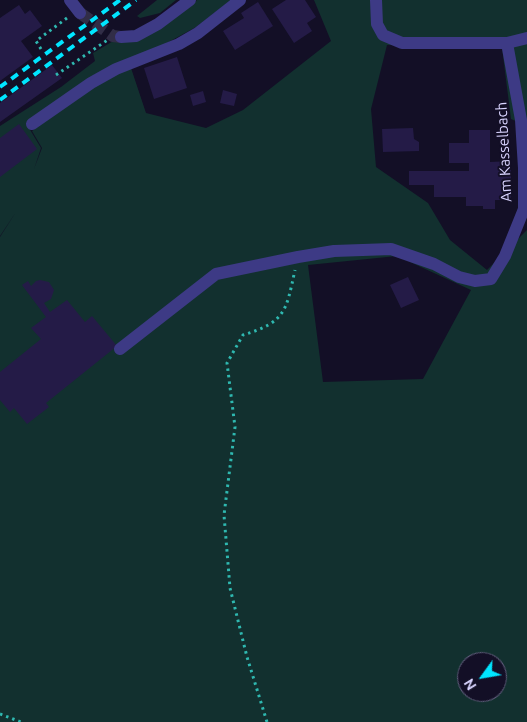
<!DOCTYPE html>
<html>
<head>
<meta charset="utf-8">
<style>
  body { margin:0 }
  #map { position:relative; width:527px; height:722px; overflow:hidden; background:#130f26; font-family:Ubuntu,sans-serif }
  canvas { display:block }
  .north { position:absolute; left:457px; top:652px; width:50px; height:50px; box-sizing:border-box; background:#130f26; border:1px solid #625e7d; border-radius:50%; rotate:238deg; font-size:14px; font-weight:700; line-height:20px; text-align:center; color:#d9d4ff }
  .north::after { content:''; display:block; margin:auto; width:18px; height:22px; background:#00e5ff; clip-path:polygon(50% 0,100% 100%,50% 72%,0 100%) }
</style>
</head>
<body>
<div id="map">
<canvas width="527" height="722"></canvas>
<div class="north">N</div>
</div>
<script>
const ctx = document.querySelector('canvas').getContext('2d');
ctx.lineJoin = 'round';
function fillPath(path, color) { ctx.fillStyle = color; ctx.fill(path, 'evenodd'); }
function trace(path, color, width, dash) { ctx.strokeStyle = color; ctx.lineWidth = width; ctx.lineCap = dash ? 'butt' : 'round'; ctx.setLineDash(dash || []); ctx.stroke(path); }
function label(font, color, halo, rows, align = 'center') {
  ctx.font = font + ' Ubuntu,sans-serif'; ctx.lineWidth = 4; ctx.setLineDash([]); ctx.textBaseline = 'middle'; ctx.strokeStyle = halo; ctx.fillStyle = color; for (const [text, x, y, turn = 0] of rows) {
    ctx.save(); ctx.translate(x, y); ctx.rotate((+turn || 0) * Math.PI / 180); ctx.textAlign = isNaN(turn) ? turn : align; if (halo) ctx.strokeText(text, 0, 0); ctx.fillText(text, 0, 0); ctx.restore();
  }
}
fillPath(new Path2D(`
  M 157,0 L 176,0 L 160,13 L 140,18 L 137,16 Z
  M 197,0 L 231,0 L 196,27 L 43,111 L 26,123 L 41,148 L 34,169 L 42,148 L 32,131 L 84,92 L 130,65 L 146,113 L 206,128 L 243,110 L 331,41 L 314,0 L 527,0 L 527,126 L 511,119 L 502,48 L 387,45 L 371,109 L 376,167 L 428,203 L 450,240 L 487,270 L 527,230 L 527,722 L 0,722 L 0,237 L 16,212 L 0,236 L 0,126 L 61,87 L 95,61 L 93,53 L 115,40 L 135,41 L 190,7 ZM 397,256 L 471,290 L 423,379 L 323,382 L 308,265 ZM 467,662 L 497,662 L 497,692 L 467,692 Z`), '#12302f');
fillPath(new Path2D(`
  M 286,0 L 305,0 L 316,17 L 307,23 L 312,31 L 294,43 L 272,9 Z
  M 258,2 L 273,26 L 235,50 L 223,31 L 244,18 L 241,13 Z
  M 19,5 L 25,14 L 30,10 L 42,26 L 21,41 L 33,57 L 0,81 L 0,18 Z
  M 177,57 L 187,88 L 154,99 L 144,68 Z
  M 52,65 L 62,78 L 0,122 L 0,103 Z
  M 223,90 L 237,94 L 234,106 L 220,103 Z
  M 203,91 L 206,102 L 193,106 L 190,95 Z
  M 19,124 L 37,149 L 0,177 L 0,138 Z
  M 413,128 L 414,139 L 419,142 L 419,151 L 383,152 L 382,129 Z
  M 469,130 L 490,130 L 490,162 L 511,161 L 511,200 L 495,200 L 495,209 L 483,209 L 483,206 L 466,206 L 466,197 L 434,197 L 434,185 L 409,185 L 409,171 L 469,171 L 469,163 L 449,163 L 449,143 L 469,143 Z
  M 408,277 L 419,300 L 401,308 L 390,285 Z
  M 40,280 L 49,282 L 54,290 L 51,299 L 44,303 L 50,312 L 67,300 L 85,322 L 92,316 L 117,346 L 46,403 L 49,407 L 27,424 L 14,408 L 10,412 L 0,400 L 0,372 L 41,339 L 31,328 L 46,317 L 22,285 L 28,281 L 31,286 L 36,281 Z`), '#241b47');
trace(new Path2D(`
  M 80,13 L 113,36 L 121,37`), '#312d47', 12, [12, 6]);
trace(new Path2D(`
  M 41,49 L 36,41 L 67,18
  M 56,75 L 109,39
  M 0,714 L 21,722
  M 267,722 L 247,657 L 230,588 L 224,515 L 235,427 L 227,363 L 243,335 C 286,322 286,311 295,270`), '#2fb8b0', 3, [2.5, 4]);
trace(new Path2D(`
  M 70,0 L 80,13
  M 376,0 L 377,24 L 383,35 L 402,43 L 507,43 L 527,38
  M 121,37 L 136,36 L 158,24 L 190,0
  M 32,124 L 91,83 L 116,69 L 179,44 L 198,33 L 240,0
  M 120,349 L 216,274 L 298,257 L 334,251 L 391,249 L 434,264 L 459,277 L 475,281 L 491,279 L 505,256 L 524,209 L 524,168 L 521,120 L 507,43`), '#3d3a85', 12);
trace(new Path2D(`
  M 0,87 L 120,0
  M 0,100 L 136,0`), '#00e5ff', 4, [8, 6]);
label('15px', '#d9d4ff', '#130f26', [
  ["Am Kasselbach",504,152,-93]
]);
</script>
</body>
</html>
